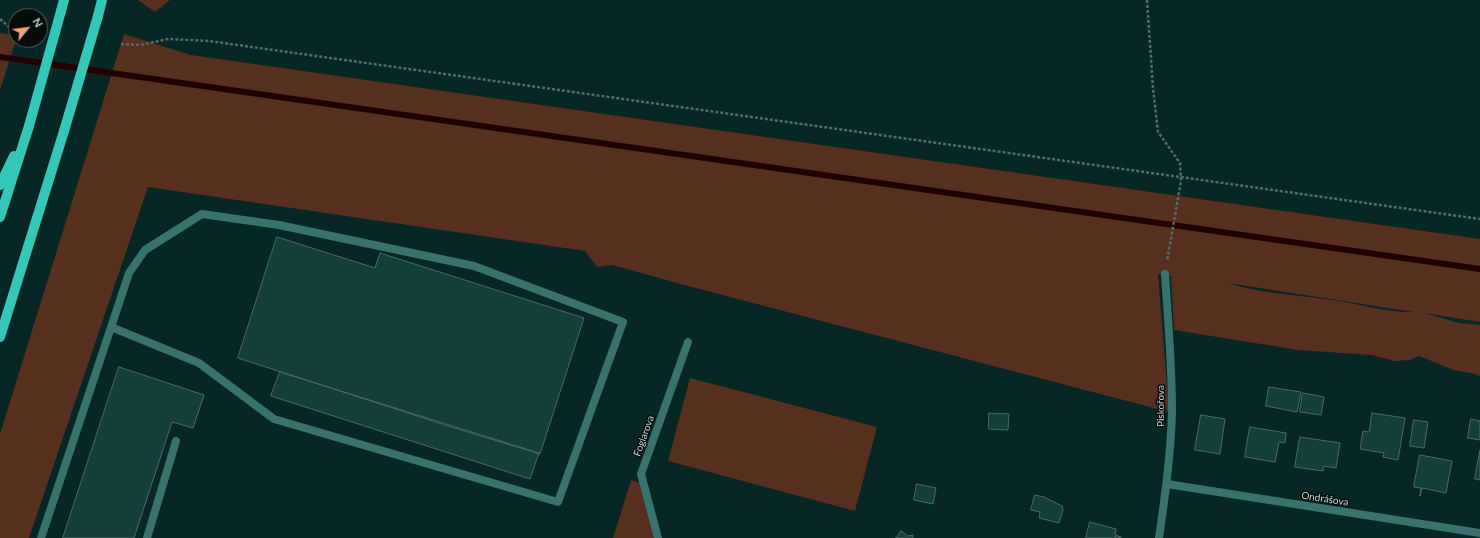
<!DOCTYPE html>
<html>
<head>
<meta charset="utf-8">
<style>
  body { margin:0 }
  #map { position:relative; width:1480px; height:538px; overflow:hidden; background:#062724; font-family:Lato,sans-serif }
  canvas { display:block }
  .north { position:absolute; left:8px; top:8px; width:40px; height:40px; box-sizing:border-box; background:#030d0c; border:1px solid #505d5c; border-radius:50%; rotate:61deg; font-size:11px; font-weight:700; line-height:16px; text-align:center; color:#c4d6d3 }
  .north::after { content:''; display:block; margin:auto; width:14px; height:18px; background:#f1a17d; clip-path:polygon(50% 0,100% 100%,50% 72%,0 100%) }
</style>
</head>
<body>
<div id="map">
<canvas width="1480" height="538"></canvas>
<div class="north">N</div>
</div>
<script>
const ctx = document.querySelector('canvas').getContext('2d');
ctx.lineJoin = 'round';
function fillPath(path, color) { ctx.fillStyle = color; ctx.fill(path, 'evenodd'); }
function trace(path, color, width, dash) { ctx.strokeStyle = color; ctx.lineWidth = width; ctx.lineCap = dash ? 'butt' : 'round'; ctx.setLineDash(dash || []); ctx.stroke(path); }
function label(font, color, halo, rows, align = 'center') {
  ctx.font = font + ' Lato,sans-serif'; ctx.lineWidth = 3; ctx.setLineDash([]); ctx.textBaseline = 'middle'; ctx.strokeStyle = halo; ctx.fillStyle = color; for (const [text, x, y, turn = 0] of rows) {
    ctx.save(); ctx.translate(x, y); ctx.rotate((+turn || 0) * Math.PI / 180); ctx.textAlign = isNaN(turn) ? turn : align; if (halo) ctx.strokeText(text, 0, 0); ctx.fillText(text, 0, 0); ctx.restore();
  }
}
fillPath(new Path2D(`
  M 138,0 L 170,0 L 155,12 Z
  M 0,33 L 16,36 L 16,40 L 0,90 Z
  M 124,34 L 191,55 L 1480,239 L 1480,322 L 1424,313 L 1459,323 L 1480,325 L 1480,376 L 1476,374 L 1453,370 L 1419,356 L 1410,360 L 1395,361 L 1372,355 L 1298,350 L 1174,330 L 1171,276 L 1158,274 L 1169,412 L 692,287 L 612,265 L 597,267 L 585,251 L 148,187 L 29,538 L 0,538 L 0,434 ZM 1228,283 L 1414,312 C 1386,313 1361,304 1333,300 C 1298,295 1262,294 1228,283 Z
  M 690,378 L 877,427 L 855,511 L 668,461 Z
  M 631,480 L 640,483 L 654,538 L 613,538 Z`), '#562f1e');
trace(new Path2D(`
  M 0,57 L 1480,269`), '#200100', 6);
const building = new Path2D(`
  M 277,237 L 375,268 L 380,253 L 584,318 L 540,454 L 448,426 L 238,358 Z
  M 119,367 L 204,395 L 193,428 L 172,422 L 134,538 L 63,538 Z
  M 280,372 L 539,453 L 530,479 L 271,396 Z
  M 1269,387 L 1301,392 L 1297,412 L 1266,406 Z
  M 1303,393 L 1324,397 L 1321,415 L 1300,412 Z
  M 989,413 L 1009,414 L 1008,430 L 989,429 Z
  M 1372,413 L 1405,418 L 1398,460 L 1383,457 L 1384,453 L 1360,449 L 1363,431 L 1369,432 Z
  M 1201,415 L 1225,419 L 1220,454 L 1195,450 Z
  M 1471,419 L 1480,421 L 1480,440 L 1468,438 Z
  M 1414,420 L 1428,422 L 1424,448 L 1410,446 Z
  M 1250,427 L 1286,433 L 1285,443 L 1279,442 L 1275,462 L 1245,457 Z
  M 1300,437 L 1340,443 L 1336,468 L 1324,466 L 1323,471 L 1295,467 Z
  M 1480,450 L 1480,480 L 1475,479 Z
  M 1420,455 L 1452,461 L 1446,493 L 1422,488 L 1420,496 L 1421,488 L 1414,487 Z
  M 917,484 L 936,488 L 933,504 L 914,500 Z
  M 1035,495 L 1044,497 L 1062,506 L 1063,510 L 1059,523 L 1039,518 L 1040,512 L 1031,510 Z
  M 1090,522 L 1116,529 L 1115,535 L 1121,537 L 1121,538 L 1115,536 L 1115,538 L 1086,538 Z
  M 901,531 L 908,536 L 913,535 L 913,538 L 895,538 L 897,537 Z`);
fillPath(building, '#123f3a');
trace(building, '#496965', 1);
trace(new Path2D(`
  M 1147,0 L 1153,88 L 1158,132 L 1180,163 L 1181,181 L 1167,261
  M 0,19 L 16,33
  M 121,44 L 140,45 L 168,39 L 209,41 L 1480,219`), '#516c69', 2.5, [3, 2]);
trace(new Path2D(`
  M 41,538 L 129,273 L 145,250 L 202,214 L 279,225 L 474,266 L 623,322 L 558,502 L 274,419 L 199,363 L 111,327
  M 147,538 L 176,441`), '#37736c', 8);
trace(new Path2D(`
  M 1167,484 L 1480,533
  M 658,538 L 641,474 L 688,342
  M 1159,538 C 1165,496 1171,453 1172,411 C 1172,365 1168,319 1165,274`), '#37736c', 8);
trace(new Path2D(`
  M 61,11 L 64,0
  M 98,16 L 102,0
  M 0,185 L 14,156
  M 0,217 L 29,126
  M 0,337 L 64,131`), '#33c6b9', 10);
trace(new Path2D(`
  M 29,126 L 61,11
  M 64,131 L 98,16`), '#33c6b9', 10);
label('10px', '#c4d6d3', '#030d0c', [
  ["Piskořova",1161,406,-90],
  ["Foglarova",644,436,-70],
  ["Ondrášova",1325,499,9]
]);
</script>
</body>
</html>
